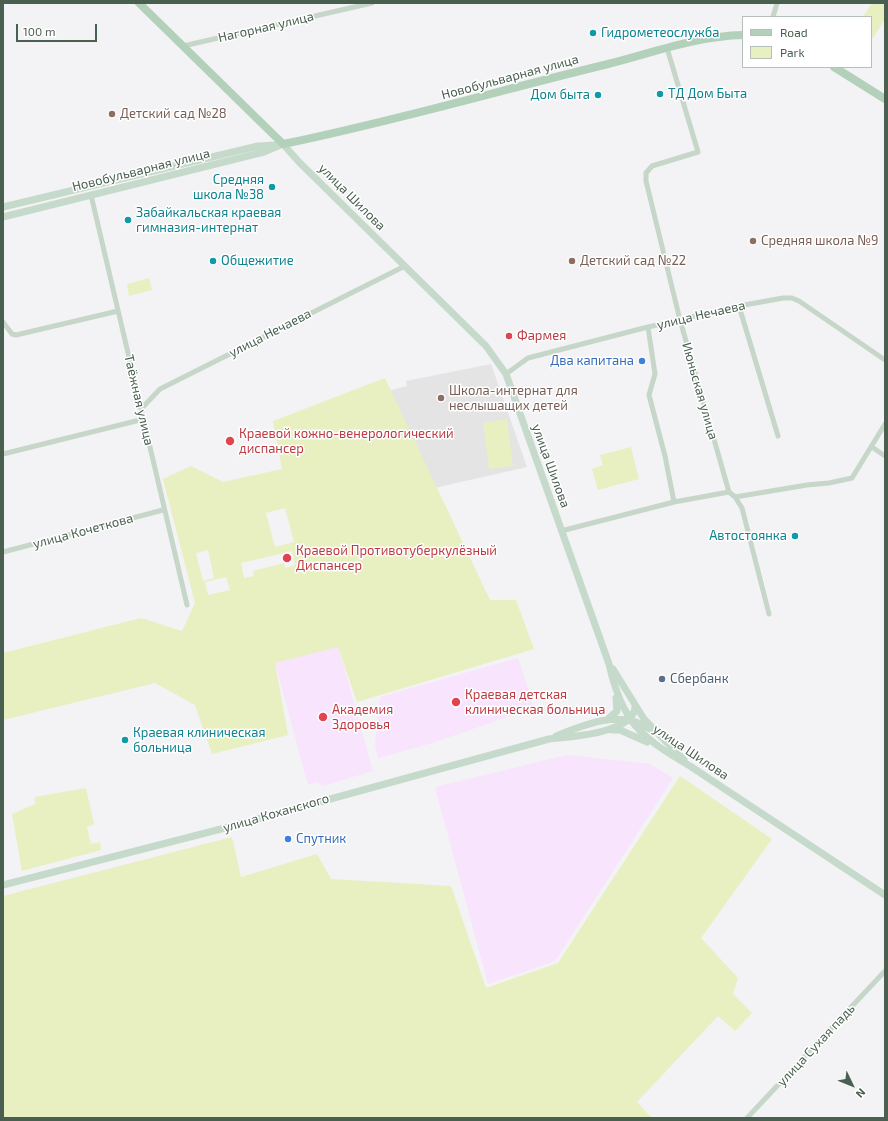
<!DOCTYPE html>
<html>
<head>
<meta charset="utf-8">
<style>
  body { margin:0 }
  #map { position:relative; width:888px; height:1121px; overflow:hidden; background:#f3f2f4; font-family:"Exo 2",sans-serif }
  canvas { display:block }
  .frame { position:absolute; inset:0; border:4px solid #495f4f; pointer-events:none }
  .legend { position:absolute; left:742px; top:16px; width:130px; height:52px; box-sizing:border-box; background:#fff; border:1px solid #b6bfb9; margin:0; padding:5px 7px; list-style:none; font-size:12px; color:#495f4f }
  .legend li { display:flex; align-items:center; gap:8px; height:20px }
  .legend b { width:20px; border:1px solid #b6bfb9 }
  .north { position:absolute; left:832px; top:1065px; width:40px; height:40px; -webkit-text-stroke:3px #fff; paint-order:stroke; rotate:133deg; font-size:11px; font-weight:700; line-height:16px; text-align:center; color:#495f4f }
  .north::after { content:''; display:block; margin:auto; width:14px; height:18px; background:#495f4f; clip-path:polygon(50% 0,100% 100%,50% 72%,0 100%) }
  .scale { position:absolute; left:16px; top:24px; width:81px; height:18px; box-sizing:border-box; border:2px solid #495f4f; border-top:0; padding-left:5px; font-size:12px; line-height:14px; white-space:nowrap; color:#495f4f; -webkit-text-stroke:3px #fff; paint-order:stroke }
</style>
</head>
<body>
<div id="map">
<canvas width="888" height="1121"></canvas>
<div class="frame"></div>
<ul class="legend">
<li><b style="height:5px;background:#b2d0ba"></b>Road</li>
<li><b style="height:11px;background:#e8f0c1"></b>Park</li>
</ul>
<div class="north">N</div>
<div class="scale">100 m</div>
</div>
<script>
const ctx = document.querySelector('canvas').getContext('2d');
ctx.lineJoin = 'round';
function fillPath(path, color) { ctx.fillStyle = color; ctx.fill(path, 'evenodd'); }
function trace(path, color, width, dash) { ctx.strokeStyle = color; ctx.lineWidth = width; ctx.lineCap = dash ? 'butt' : 'round'; ctx.setLineDash(dash || []); ctx.stroke(path); }
function label(font, color, halo, rows, align = 'center') {
  ctx.font = font + ' "Exo 2",sans-serif'; ctx.lineWidth = 3; ctx.setLineDash([]); ctx.textBaseline = 'middle'; ctx.strokeStyle = halo; ctx.fillStyle = color; for (const [text, x, y, turn = 0] of rows) {
    ctx.save(); ctx.translate(x, y); ctx.rotate((+turn || 0) * Math.PI / 180); ctx.textAlign = isNaN(turn) ? turn : align; if (halo) ctx.strokeText(text, 0, 0); ctx.fillText(text, 0, 0); ctx.restore();
  }
}
fillPath(new Path2D(`
  M 491,364 L 527,467 L 430,489 L 384,392 L 407,386 L 406,381 Z`), '#e4e4e5');
fillPath(new Path2D(`
  M 338,646 L 373,771 L 322,786 L 318,782 L 308,785 L 275,663 Z
  M 518,658 L 534,708 L 432,743 L 378,758 L 375,744 L 380,697 Z
  M 567,755 L 650,764 L 673,778 L 555,961 L 488,984 L 435,787 Z`), '#f8e4fc');
fillPath(new Path2D(`
  M 872,3 L 885,3 L 885,19 L 871,41 L 871,17 L 863,17 Z
  M 149,278 L 152,290 L 129,296 L 127,284 Z
  M 385,378 L 490,600 L 516,600 L 534,649 L 357,702 L 338,647 L 275,663 L 288,735 L 212,754 L 195,705 L 155,683 L 3,720 L 3,653 L 141,618 L 182,631 L 195,603 L 163,479 L 191,466 L 223,482 L 282,469 L 273,421 ZM 285,508 L 294,542 L 275,547 L 266,513 ZM 208,550 L 214,578 L 203,581 L 196,553 ZM 292,551 L 295,565 L 285,568 L 284,563 L 253,571 L 254,576 L 244,578 L 241,563 ZM 226,577 L 230,590 L 208,595 L 205,582 Z
  M 507,419 L 513,466 L 489,469 L 483,423 Z
  M 631,447 L 639,479 L 598,490 L 592,469 L 603,465 L 600,455 Z
  M 680,776 L 772,839 L 701,938 L 738,978 L 733,994 L 752,1013 L 735,1031 L 718,1016 L 637,1102 L 652,1118 L 3,1118 L 3,896 L 232,837 L 241,877 L 317,854 L 331,879 L 451,886 L 486,988 L 558,963 Z
  M 86,788 L 94,824 L 87,827 L 91,844 L 100,842 L 101,850 L 22,871 L 12,814 L 35,804 L 35,797 Z`), '#e8f0c1');
trace(new Path2D(`
  M 773,17 L 777,3
  M 183,46 L 372,3
  M 667,48 L 698,152 L 652,166 L 646,173 L 646,181 L 680,320 L 729,492 L 735,497 L 742,508 L 769,614
  M 91,195 L 187,605
  M 739,306 L 778,436
  M 3,322 L 12,334 L 16,335 L 118,311
  M 648,327 L 655,374 L 649,395 L 665,456 L 674,502
  M 506,374 L 528,358 L 644,328 L 739,306 L 783,298 L 792,298 L 799,301 L 885,360
  M 141,409 L 160,389 L 405,266
  M 872,447 L 885,456
  M 3,454 L 144,419
  M 735,497 L 807,485 L 829,483 L 852,478 L 885,424
  M 561,531 L 674,502 L 729,492
  M 3,552 L 163,510
  M 747,1118 L 885,971`), '#c6d6c9', 5);
trace(new Path2D(`
  M 283,144 L 299,162 L 486,346 L 506,374 L 609,664 C 622,722 640,737 690,766 L 885,895
  M 3,207 L 258,146 L 275,145
  M 3,217 L 264,152 L 283,144
  M 613,669 L 644,719 L 684,760
  M 609,718 L 617,711 L 616,698
  M 612,730 L 620,730 L 647,742
  M 556,736 C 586,724 621,709 650,729
  M 3,885 L 221,829 L 549,739 C 570,737 634,733 635,707`), '#c5dacb', 7);
trace(new Path2D(`
  M 139,3 L 283,144 C 391,122 497,91 604,65 C 649,54 696,36 743,35
  M 834,67 L 885,99`), '#b2d0ba', 8);
for (const [x, y, r, color] of [
  [593,33,4,"#0f9aa8"],
  [660,94,4,"#0f9aa8"],
  [598,95,4,"#0f9aa8"],
  [112,114,4,"#8d6e63"],
  [272,187,4,"#0f9aa8"],
  [128,220,4,"#0f9aa8"],
  [753,241,4,"#8d6e63"],
  [213,261,4,"#0f9aa8"],
  [572,261,4,"#8d6e63"],
  [509,336,4,"#e0444e"],
  [642,361,4,"#3f7fe0"],
  [441,398,4,"#8d6e63"],
  [230,441,5,"#e0444e"],
  [795,536,4,"#0f9aa8"],
  [287,558,5,"#e0444e"],
  [662,679,4,"#5c6f8a"],
  [456,702,5,"#e0444e"],
  [323,717,5,"#e0444e"],
  [125,740,4,"#0f9aa8"],
  [288,839,4,"#3f7fe0"]
]) { const dot = new Path2D(); dot.arc(x, y, r, 0, 2 * Math.PI); ctx.fillStyle = color; ctx.fill(dot); trace(dot, '#fff', 1.5); }
label('13px', '#495f4f', '#fff', [
  ["Нагорная улица",266,27,-13],
  ["Новобульварная улица",510,77,-15],
  ["Новобульварная улица",141,170,-14],
  ["улица Шилова",352,197,45],
  ["улица Нечаева",701,315,-13],
  ["улица Нечаева",270,333,-27],
  ["Июньская улица",700,391,74],
  ["Таёжная улица",139,400,77],
  ["улица Шилова",551,466,70],
  ["улица Кочеткова",83,531,-15],
  ["улица Шилова",691,752,34],
  ["улица Коханского",276,813,-16],
  ["улица Сухая падь",816,1045,-47]
]);
label('13px', '#0d838f', '#fff', [
  ["Гидрометеослужба",601,33],
  ["ТД Дом Быта",668,94],
  ["Дом быта",590,95,"right"],
  ["Средняя",264,180,"right"],
  ["школа №38",264,195,"right"],
  ["Забайкальская краевая",136,213],
  ["гимназия-интернат",136,228],
  ["Общежитие",221,261],
  ["Автостоянка",787,536,"right"],
  ["Краевая клиническая",133,733],
  ["больница",133,748]
], 'left');
label('13px', '#785e54', '#fff', [
  ["Детский сад №28",120,114],
  ["Средняя школа №9",761,241],
  ["Детский сад №22",580,261],
  ["Школа-интернат для",449,391],
  ["неслышащих детей",449,406]
], 'left');
label('13px', '#be3a42', '#fff', [
  ["Фармея",517,336],
  ["Краевой кожно-венерологический",239,434],
  ["диспансер",239,449],
  ["Краевой Противотуберкулёзный",296,551],
  ["Диспансер",296,566],
  ["Краевая детская",465,695],
  ["клиническая больница",465,710],
  ["Академия",332,710],
  ["Здоровья",332,725]
], 'left');
label('13px', '#366cbe', '#fff', [
  ["Два капитана",634,361],
  ["Спутник",296,839,"left"]
], 'right');
label('13px', '#4e5e75', '#fff', [
  ["Сбербанк",670,679]
], 'left');
</script>
</body>
</html>
